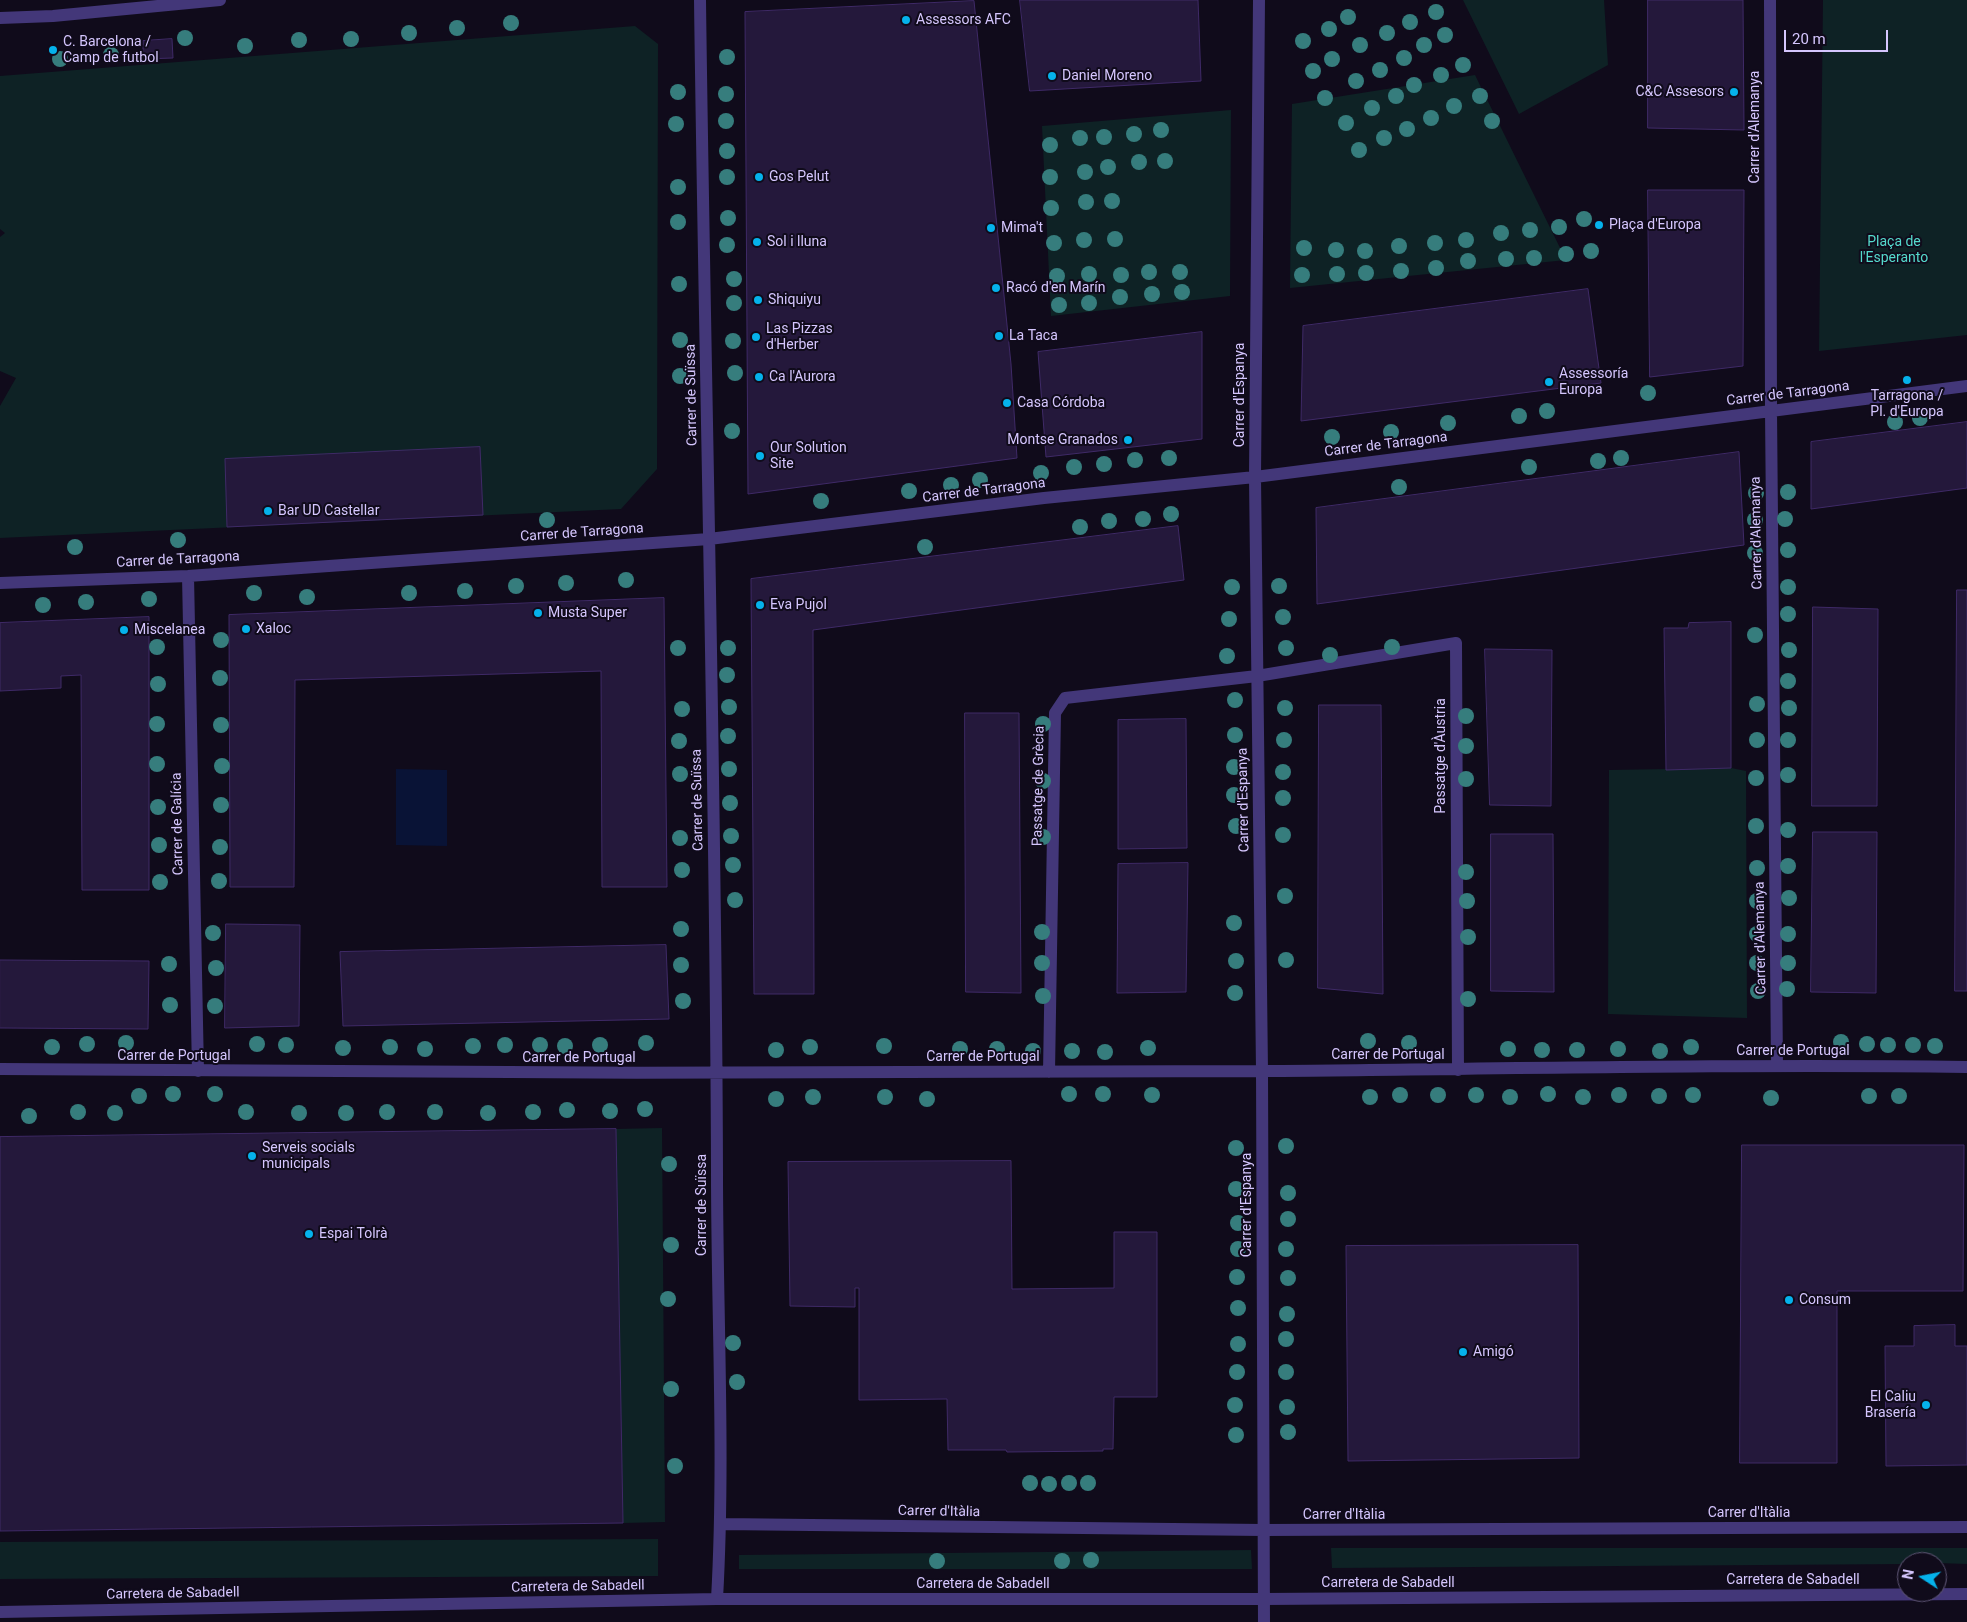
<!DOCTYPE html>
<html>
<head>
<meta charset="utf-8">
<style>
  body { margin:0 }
  #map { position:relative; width:1967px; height:1622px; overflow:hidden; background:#100b1b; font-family:Roboto,sans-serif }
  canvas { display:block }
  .north { position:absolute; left:1897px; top:1552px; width:50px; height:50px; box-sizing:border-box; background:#100b1b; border:1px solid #5f5676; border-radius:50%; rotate:281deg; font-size:14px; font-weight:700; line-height:20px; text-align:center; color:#d5c6fe }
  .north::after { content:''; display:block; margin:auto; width:18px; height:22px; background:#05b2eb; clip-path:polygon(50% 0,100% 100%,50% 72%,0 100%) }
  .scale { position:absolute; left:1784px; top:30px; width:104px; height:22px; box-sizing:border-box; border:2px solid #d5c6fe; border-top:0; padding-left:6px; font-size:15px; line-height:18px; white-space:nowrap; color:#d5c6fe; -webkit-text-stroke:4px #100b1b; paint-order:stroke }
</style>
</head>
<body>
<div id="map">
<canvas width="1967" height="1622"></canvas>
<div class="north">N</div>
<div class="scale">20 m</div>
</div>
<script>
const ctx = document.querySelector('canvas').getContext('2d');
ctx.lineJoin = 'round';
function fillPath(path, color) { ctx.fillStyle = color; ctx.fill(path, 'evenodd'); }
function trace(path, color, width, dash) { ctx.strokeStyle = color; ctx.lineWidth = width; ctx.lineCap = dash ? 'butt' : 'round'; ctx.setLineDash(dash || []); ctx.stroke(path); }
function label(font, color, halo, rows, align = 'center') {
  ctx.font = font + ' Roboto,sans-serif'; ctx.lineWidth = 4; ctx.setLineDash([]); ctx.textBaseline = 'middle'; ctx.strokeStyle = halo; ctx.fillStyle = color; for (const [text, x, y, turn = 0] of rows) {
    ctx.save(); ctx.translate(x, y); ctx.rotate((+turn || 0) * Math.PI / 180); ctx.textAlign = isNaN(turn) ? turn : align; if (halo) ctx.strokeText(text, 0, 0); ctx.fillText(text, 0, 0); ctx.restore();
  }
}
fillPath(new Path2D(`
  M 1463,0 L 1604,0 L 1608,65 L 1519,114 Z
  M 1823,0 L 1967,0 L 1967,335 L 1819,351 Z
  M 635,26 L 658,44 L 657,469 L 621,509 L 0,538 L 0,406 L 16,378 L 0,371 L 0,237 L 5,233 L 0,229 L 0,76 Z
  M 1475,75 L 1566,260 L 1290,288 L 1292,104 Z
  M 1231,110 L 1230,296 L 1051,316 L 1042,126 Z
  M 1731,768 L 1746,771 L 1747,1018 L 1608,1014 L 1609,770 Z
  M 662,1128 L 665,1522 L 623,1523 L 616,1129 Z
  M 658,1539 L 658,1576 L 0,1579 L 0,1542 Z
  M 1331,1548 L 1967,1548 L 1967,1564 L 1907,1562 L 1907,1564 L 1332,1568 Z
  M 1251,1550 L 1252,1569 L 739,1569 L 739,1555 Z`), '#0e2225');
fillPath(new Path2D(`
  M 396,769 L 447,770 L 447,846 L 396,845 Z`), '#091336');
const building = new Path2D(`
  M 1020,0 L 1198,0 L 1201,81 L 1030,91 Z
  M 1648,0 L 1743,0 L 1744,130 L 1648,128 Z
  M 974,1 L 1011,364 L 1017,458 L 748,494 L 745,12 Z
  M 172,39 L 173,58 L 143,59 L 143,41 Z
  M 1648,190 L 1744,190 L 1743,366 L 1650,377 Z
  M 1588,289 L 1601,383 L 1301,421 L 1303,326 Z
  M 1202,332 L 1202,439 L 1046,457 L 1038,352 Z
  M 1967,422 L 1967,488 L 1811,509 L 1811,442 Z
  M 480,447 L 483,515 L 227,527 L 225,459 Z
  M 1739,452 L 1744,545 L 1317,604 L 1316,508 Z
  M 1178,526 L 1184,580 L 813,630 L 814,994 L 754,994 L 751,579 Z
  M 1957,590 L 1967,590 L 1967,991 L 1955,991 Z
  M 664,598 L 667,887 L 602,887 L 601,671 L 295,680 L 294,887 L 230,887 L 229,615 Z
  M 1813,607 L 1878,609 L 1877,806 L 1812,806 Z
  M 149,617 L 149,890 L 82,890 L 81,675 L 61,676 L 61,688 L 0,691 L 0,623 Z
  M 1731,622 L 1731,768 L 1666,770 L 1664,628 L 1688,628 L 1689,623 Z
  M 1485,649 L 1552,650 L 1551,806 L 1490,805 Z
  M 1319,705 L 1381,705 L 1383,994 L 1318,988 Z
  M 965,713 L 1019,713 L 1021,993 L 966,992 Z
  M 1186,719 L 1187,848 L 1118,849 L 1118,720 Z
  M 1813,832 L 1877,832 L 1876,993 L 1811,992 Z
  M 1491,834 L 1553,834 L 1554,992 L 1491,991 Z
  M 1188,863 L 1186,992 L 1117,993 L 1118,864 Z
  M 226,924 L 300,925 L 299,1026 L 225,1028 Z
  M 666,945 L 669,1019 L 343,1026 L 340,952 Z
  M 0,960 L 149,961 L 148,1029 L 0,1028 Z
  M 616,1129 L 623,1523 L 0,1531 L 0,1137 Z
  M 1742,1145 L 1964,1145 L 1963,1291 L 1837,1291 L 1837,1463 L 1740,1463 Z
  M 1011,1161 L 1012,1289 L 1114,1288 L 1114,1232 L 1157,1232 L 1157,1397 L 1114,1397 L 1113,1449 L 1103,1449 L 1103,1451 L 1007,1452 L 1006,1450 L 948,1450 L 947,1399 L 859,1400 L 859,1288 L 855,1288 L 855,1307 L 790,1306 L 788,1162 Z
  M 1578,1245 L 1579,1458 L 1348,1461 L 1346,1246 Z
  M 1955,1325 L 1955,1346 L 1967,1346 L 1967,1465 L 1886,1466 L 1885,1346 L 1914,1346 L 1914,1326 Z`);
fillPath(building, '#24183b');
trace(building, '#3f2a67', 1);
trace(new Path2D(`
  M 700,0 C 705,391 716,782 717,1173 C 717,1315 725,1458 717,1599
  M 1259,0 L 1255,477 L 1262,1071 L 1264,1622
  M 1770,0 L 1771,411 L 1777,1065
  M 0,18 L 53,16 L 220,0
  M 188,576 L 198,1071
  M 0,583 L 188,576 L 709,539 L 1044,498 L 1255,477 L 1967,386
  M 0,1069 C 422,1073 843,1074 1265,1071 C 1499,1069 1733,1064 1967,1067
  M 1049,1072 L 1055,713 L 1065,698 L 1257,676 L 1456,643 L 1458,1070
  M 721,1524 L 1263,1530 L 1967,1527
  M 0,1612 L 717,1599 L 1265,1599 L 1967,1594`), '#433779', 12);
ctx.fillStyle = '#367d7d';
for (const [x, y] of [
  [1436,12],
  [1348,17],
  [1410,22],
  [511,23],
  [457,28],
  [1329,29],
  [409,33],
  [1387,33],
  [1445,35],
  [185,38],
  [351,39],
  [299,40],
  [1303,41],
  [1360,45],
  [1424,45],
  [245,46],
  [111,55],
  [727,57],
  [1404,58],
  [60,59],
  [1332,59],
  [1463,65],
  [1380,70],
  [1313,71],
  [1441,75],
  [1356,81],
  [1414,85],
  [678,92],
  [726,94],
  [1396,96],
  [1480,96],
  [1325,98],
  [1454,106],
  [1372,108],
  [1431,118],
  [726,121],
  [1492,121],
  [1346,123],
  [676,124],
  [1407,129],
  [1161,130],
  [1134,134],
  [1104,137],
  [1080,138],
  [1384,138],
  [1050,145],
  [1359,150],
  [727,151],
  [1165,161],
  [1139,162],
  [1108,167],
  [1085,172],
  [727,177],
  [1050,177],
  [678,187],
  [1112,201],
  [1086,202],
  [1051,208],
  [728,218],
  [1584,219],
  [678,222],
  [1559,227],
  [1530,230],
  [1501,233],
  [1115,239],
  [1084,240],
  [1466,240],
  [1054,243],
  [1435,243],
  [727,245],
  [1399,246],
  [1304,248],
  [1336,250],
  [1365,251],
  [1591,251],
  [1566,254],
  [1534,258],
  [1506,259],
  [1468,261],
  [1436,268],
  [1401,271],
  [1149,272],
  [1180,272],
  [1366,273],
  [1089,274],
  [1337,274],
  [1121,275],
  [1302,275],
  [1057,276],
  [734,279],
  [679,284],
  [1182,292],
  [1152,294],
  [1120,297],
  [734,303],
  [1089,303],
  [1059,305],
  [680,340],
  [733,341],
  [735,373],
  [680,376],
  [1648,393],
  [1547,411],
  [1519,416],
  [1920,418],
  [1895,422],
  [1448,423],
  [732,431],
  [1391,432],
  [1332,437],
  [1169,458],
  [1621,458],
  [1135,460],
  [1598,461],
  [1104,464],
  [1074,467],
  [1529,467],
  [1041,473],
  [980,480],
  [951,485],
  [1399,487],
  [909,491],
  [1788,492],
  [1756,493],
  [821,501],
  [1171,514],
  [1143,519],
  [1785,519],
  [547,520],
  [1755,520],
  [1109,521],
  [1080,527],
  [178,540],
  [75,547],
  [925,547],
  [1788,550],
  [1755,553],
  [626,580],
  [566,583],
  [516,586],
  [1279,586],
  [1232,587],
  [1788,587],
  [465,591],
  [254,593],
  [409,593],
  [307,597],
  [149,599],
  [86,602],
  [43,605],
  [1788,614],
  [1283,617],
  [1229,619],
  [1755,635],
  [221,640],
  [157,647],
  [1392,647],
  [678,648],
  [728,648],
  [1286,648],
  [1789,650],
  [1330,655],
  [1227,656],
  [727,675],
  [220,678],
  [1788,681],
  [158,684],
  [1235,700],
  [1757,704],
  [729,707],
  [1285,708],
  [1789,708],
  [682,709],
  [1466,716],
  [157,724],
  [1043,724],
  [221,725],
  [1235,735],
  [728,736],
  [1284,740],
  [1757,740],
  [1788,740],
  [679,741],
  [1466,746],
  [157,764],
  [222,766],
  [1234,767],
  [729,769],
  [1283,772],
  [680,774],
  [1788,775],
  [1756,778],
  [1466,779],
  [1043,781],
  [1234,795],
  [1283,798],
  [730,803],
  [221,805],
  [158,807],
  [1236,826],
  [1756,826],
  [1788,830],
  [1283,835],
  [731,836],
  [1043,837],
  [680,838],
  [159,845],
  [220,847],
  [733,865],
  [1788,866],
  [1757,868],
  [682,870],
  [1466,872],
  [219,881],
  [160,882],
  [1285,896],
  [1789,898],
  [735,900],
  [1467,901],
  [1757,901],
  [1234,923],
  [681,929],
  [1042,932],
  [213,933],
  [1757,934],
  [1788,934],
  [1468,937],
  [1286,960],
  [1236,961],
  [1042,963],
  [1757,963],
  [1788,963],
  [169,964],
  [681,965],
  [216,968],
  [1787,989],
  [1758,991],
  [1235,993],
  [1043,996],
  [1468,999],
  [683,1001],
  [170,1005],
  [215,1006],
  [1368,1041],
  [1841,1042],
  [126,1043],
  [646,1043],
  [1409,1043],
  [87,1044],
  [257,1044],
  [1867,1044],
  [286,1045],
  [505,1045],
  [540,1045],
  [600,1045],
  [1888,1045],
  [1913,1045],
  [473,1046],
  [565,1046],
  [884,1046],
  [1935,1046],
  [52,1047],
  [390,1047],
  [810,1047],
  [1691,1047],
  [343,1048],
  [1148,1048],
  [425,1049],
  [960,1049],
  [997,1049],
  [1508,1049],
  [1618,1049],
  [776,1050],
  [1542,1050],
  [1577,1050],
  [1033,1051],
  [1072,1051],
  [1660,1051],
  [1105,1052],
  [173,1094],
  [215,1094],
  [1069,1094],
  [1103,1094],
  [1548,1094],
  [1152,1095],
  [1400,1095],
  [1438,1095],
  [1476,1095],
  [1619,1095],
  [1693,1095],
  [139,1096],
  [1659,1096],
  [1869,1096],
  [1899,1096],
  [813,1097],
  [885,1097],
  [1370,1097],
  [1510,1097],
  [1583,1097],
  [1771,1098],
  [776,1099],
  [927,1099],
  [645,1109],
  [567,1110],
  [610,1111],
  [78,1112],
  [246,1112],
  [387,1112],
  [435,1112],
  [533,1112],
  [115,1113],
  [299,1113],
  [346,1113],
  [488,1113],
  [29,1116],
  [1286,1146],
  [1236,1148],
  [669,1164],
  [1236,1189],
  [1288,1193],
  [1288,1219],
  [1238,1223],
  [671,1245],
  [1238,1249],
  [1286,1249],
  [1237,1277],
  [1288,1278],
  [668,1299],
  [1238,1308],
  [1287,1314],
  [1286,1339],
  [733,1343],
  [1238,1344],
  [1237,1372],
  [1286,1372],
  [737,1382],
  [671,1389],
  [1235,1405],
  [1287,1407],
  [1288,1432],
  [1236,1435],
  [675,1466],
  [1030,1483],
  [1069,1483],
  [1088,1483],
  [1049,1484],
  [1091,1560],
  [937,1561],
  [1062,1561]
]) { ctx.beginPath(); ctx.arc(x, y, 8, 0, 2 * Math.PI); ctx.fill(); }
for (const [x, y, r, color] of [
  [906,20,5,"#05b2eb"],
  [53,50,5,"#05b2eb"],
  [1052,76,5,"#05b2eb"],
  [1734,92,5,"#05b2eb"],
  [759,177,5,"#05b2eb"],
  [1599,225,5,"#05b2eb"],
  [991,228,5,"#05b2eb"],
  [757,242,5,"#05b2eb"],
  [996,288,5,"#05b2eb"],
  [758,300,5,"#05b2eb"],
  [999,336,5,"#05b2eb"],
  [756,337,5,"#05b2eb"],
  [759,377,5,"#05b2eb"],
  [1907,380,5,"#05b2eb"],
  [1549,382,5,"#05b2eb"],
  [1007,403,5,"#05b2eb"],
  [1128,440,5,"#05b2eb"],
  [760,456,5,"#05b2eb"],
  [268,511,5,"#05b2eb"],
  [760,605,5,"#05b2eb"],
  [538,613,5,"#05b2eb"],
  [246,629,5,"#05b2eb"],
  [124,630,5,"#05b2eb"],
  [252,1156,5,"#05b2eb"],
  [309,1234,5,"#05b2eb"],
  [1789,1300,5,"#05b2eb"],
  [1463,1352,5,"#05b2eb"],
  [1926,1405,5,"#05b2eb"]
]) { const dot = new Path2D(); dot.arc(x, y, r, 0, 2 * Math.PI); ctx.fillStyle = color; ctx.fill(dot); trace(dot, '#100b1b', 2); }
label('14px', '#d5c6fe', '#100b1b', [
  ["Assessors AFC",916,20],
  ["C. Barcelona /",63,42],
  ["Camp de futbol",63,58],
  ["Daniel Moreno",1062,76],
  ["C&C Assesors",1724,92,"right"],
  ["Gos Pelut",769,177],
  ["Plaça d'Europa",1609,225],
  ["Mima't",1001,228],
  ["Sol i lluna",767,242],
  ["Racó d'en Marín",1006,288],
  ["Shiquiyu",768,300],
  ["Las Pizzas",766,329],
  ["d'Herber",766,345],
  ["La Taca",1009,336],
  ["Assessoría",1559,374],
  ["Europa",1559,390],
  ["Ca l'Aurora",769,377],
  ["Tarragona /",1907,396,"center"],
  ["Pl. d'Europa",1907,412,"center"],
  ["Casa Córdoba",1017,403],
  ["Montse Granados",1118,440,"right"],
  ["Our Solution",770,448],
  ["Site",770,464],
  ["Bar UD Castellar",278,511],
  ["Eva Pujol",770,605],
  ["Musta Super",548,613],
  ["Xaloc",256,629],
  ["Miscelanea",134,630],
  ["Serveis socials",262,1148],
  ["municipals",262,1164],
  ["Espai Tolrà",319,1234],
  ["Consum",1799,1300],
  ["Amigó",1473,1352],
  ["El Caliu",1916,1397,"right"],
  ["Brasería",1916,1413,"right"]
], 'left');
label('14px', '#d5c6fe', '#100b1b', [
  ["Carrer d'Alemanya",1755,127,-90],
  ["Carrer de Tarragona",1788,394,-7],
  ["Carrer de Suïssa",692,395,-91],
  ["Carrer d'Espanya",1240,395,-90],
  ["Carrer de Tarragona",1386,445,-7],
  ["Carrer de Tarragona",984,491,-7],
  ["Carrer de Tarragona",582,533,-4],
  ["Carrer d'Alemanya",1757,533,-91],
  ["Carrer de Tarragona",178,560,-3],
  ["Passatge d'Àustria",1441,756,-90],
  ["Passatge de Grècia",1039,786,-89],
  ["Carrer de Suïssa",698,800,-91],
  ["Carrer d'Espanya",1244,800,-91],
  ["Carrer de Galícia",178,824,-91],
  ["Carrer d'Alemanya",1761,938,-91],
  ["Carrer de Portugal",1793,1051],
  ["Carrer de Portugal",1388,1055],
  ["Carrer de Portugal",174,1056],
  ["Carrer de Portugal",983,1057],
  ["Carrer de Portugal",579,1058],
  ["Carrer de Suïssa",702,1205,-90],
  ["Carrer d'Espanya",1247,1205,-90],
  ["Carrer d'Itàlia",939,1512,1],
  ["Carrer d'Itàlia",1749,1513],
  ["Carrer d'Itàlia",1344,1515],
  ["Carretera de Sabadell",1793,1580],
  ["Carretera de Sabadell",1388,1583],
  ["Carretera de Sabadell",983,1584],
  ["Carretera de Sabadell",578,1587,-1],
  ["Carretera de Sabadell",173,1594,-1]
]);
label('14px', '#55dacd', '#100b1b', [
  ["Plaça de",1894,242],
  ["l'Esperanto",1894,258]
]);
</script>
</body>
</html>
